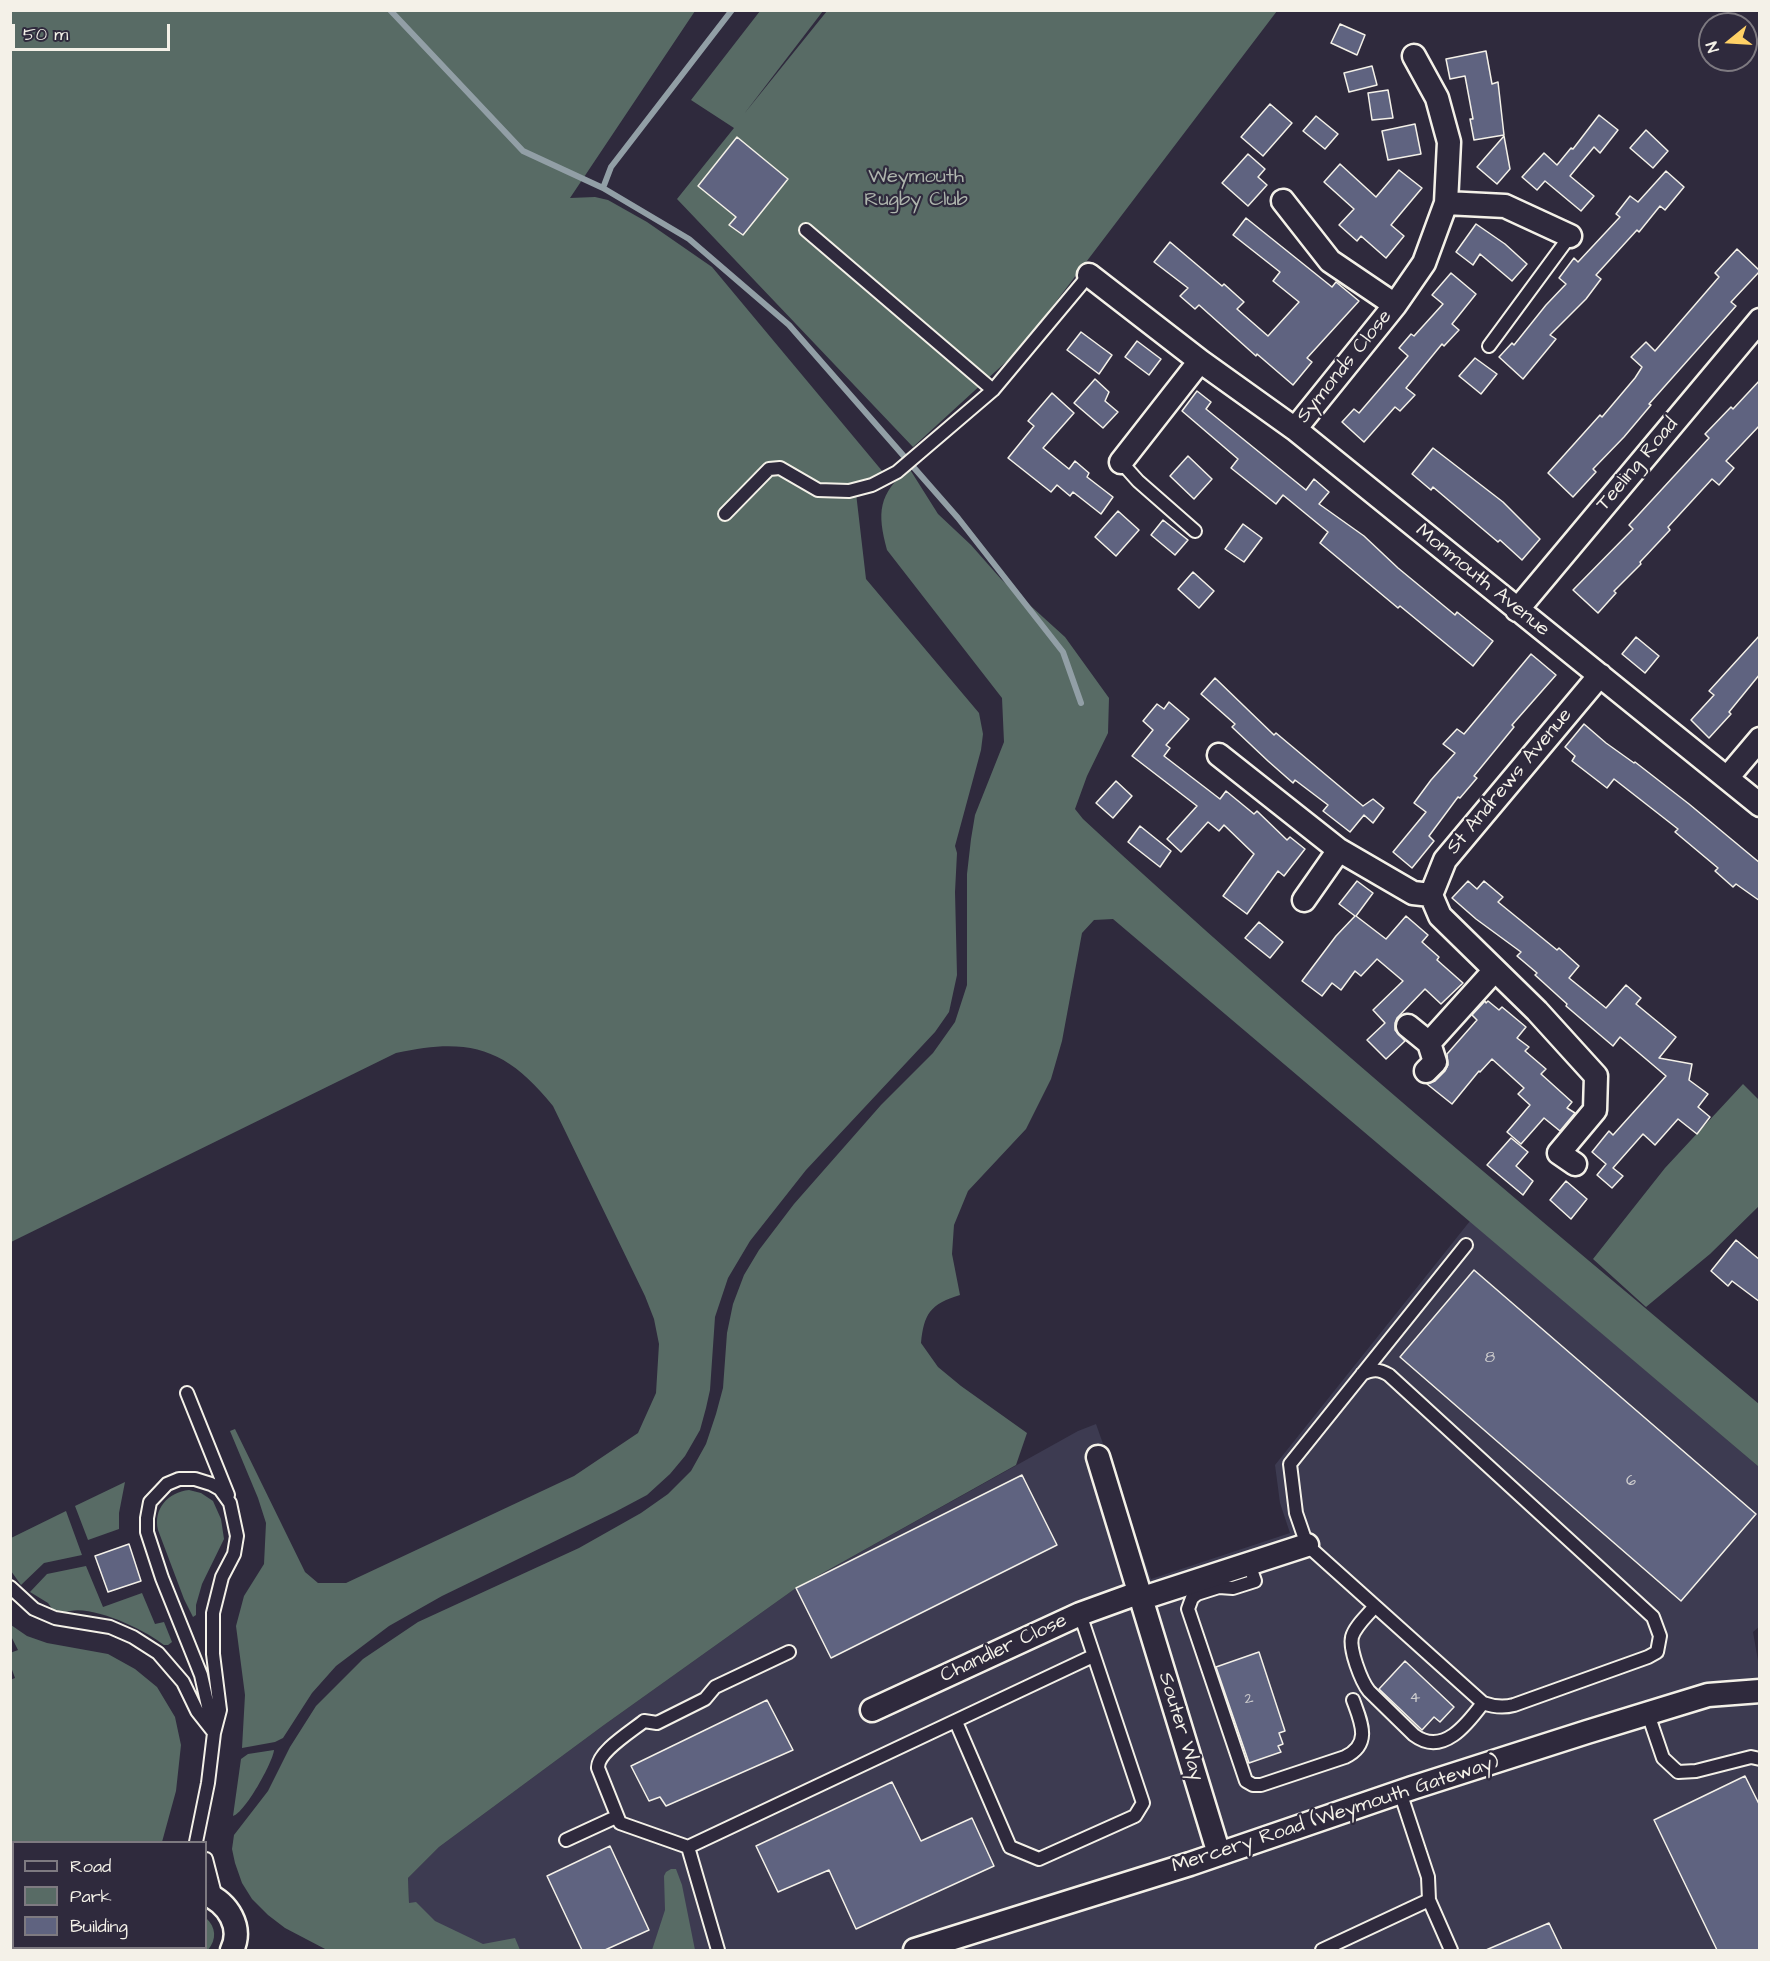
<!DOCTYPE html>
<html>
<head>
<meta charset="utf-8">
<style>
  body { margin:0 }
  #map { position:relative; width:1770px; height:1961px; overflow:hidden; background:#2f2a3d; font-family:"Architects Daughter",sans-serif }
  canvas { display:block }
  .frame { position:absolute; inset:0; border:12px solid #f4f1e8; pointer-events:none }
  .legend { position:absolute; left:12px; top:1841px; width:195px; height:108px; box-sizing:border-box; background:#2f2a3d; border:2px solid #7e7a81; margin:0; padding:8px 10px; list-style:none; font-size:18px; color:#f4f1e8 }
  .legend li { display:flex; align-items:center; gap:12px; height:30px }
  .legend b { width:30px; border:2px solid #7e7a81 }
  .north { position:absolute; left:1698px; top:12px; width:60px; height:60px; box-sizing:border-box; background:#2f2a3d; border:2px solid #7e7a81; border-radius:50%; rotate:252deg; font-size:16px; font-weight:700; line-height:24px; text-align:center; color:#f4f1e8 }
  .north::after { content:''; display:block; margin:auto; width:21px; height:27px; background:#ffd166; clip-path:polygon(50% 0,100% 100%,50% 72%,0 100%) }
  .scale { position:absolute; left:12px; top:24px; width:158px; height:27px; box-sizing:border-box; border:3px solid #f4f1e8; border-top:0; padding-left:8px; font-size:18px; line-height:21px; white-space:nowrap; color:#f4f1e8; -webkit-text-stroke:4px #2f2a3d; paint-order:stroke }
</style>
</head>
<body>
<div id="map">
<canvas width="1770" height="1961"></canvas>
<div class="frame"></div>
<ul class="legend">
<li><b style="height:8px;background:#2f2a3d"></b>Road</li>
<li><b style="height:16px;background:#586b65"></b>Park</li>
<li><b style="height:16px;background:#5f6380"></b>Building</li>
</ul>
<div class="north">N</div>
<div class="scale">50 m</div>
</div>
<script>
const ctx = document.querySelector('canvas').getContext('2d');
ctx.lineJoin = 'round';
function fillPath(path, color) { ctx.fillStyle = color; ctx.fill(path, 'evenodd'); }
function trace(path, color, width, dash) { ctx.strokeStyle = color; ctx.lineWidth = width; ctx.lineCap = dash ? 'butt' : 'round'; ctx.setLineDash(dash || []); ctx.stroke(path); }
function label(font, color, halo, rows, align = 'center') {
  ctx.font = font + ' "Architects Daughter",sans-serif'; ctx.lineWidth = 4.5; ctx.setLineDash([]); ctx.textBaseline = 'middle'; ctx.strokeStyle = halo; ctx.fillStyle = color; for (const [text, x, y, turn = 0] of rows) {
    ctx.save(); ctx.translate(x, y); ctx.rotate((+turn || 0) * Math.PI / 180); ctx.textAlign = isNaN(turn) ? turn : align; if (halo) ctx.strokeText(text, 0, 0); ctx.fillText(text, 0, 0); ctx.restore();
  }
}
fillPath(new Path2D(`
  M 1470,1221 L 1759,1467 L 1760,1626 L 1753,1632 L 1760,1672 L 1759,1950 L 460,1950 L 409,1904 L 408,1878 L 439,1847 L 604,1725 L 796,1588 L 1078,1431 L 1096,1424 L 1151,1579 L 1290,1533 L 1280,1503 L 1275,1465 Z`), '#3d3b51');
fillPath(new Path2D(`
  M 11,11 L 695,11 L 570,198 L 595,197 L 608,200 L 647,222 L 712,267 L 883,472 L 856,493 L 866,579 L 979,713 L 983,734 L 981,750 L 955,846 L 957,853 L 955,892 L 957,975 L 949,1012 L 935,1032 L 806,1170 L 750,1241 L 728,1278 L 715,1317 L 710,1390 L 706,1408 L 700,1430 L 685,1456 L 670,1474 L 647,1495 L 615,1512 L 442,1596 L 389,1626 L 336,1666 L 312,1693 L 283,1738 L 275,1742 L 242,1748 L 245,1695 L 236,1626 L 244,1596 L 264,1564 L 266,1523 L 258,1498 L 230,1431 L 235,1429 L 305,1572 L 318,1583 L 346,1583 L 574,1476 L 638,1433 L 656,1393 L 659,1344 L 654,1319 L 645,1296 L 553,1106 C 506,1047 468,1037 396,1053 L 11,1242 Z
  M 760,11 L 823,11 L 744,114 L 827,11 L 1277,11 L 1020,349 L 913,447 L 677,199 L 734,128 L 691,100 Z
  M 909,468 L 938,514 L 971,545 L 1001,579 L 1065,637 L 1109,698 L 1108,733 L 1087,776 L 1075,809 L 1083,819 C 1302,1022 1532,1212 1759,1404 L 1759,1467 L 1113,919 L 1094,920 L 1082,933 L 1062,1041 L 1051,1079 L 1026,1129 L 968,1191 L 954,1225 L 952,1254 L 960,1295 C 930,1304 924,1314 921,1343 L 938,1367 L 961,1386 L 1027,1433 L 1016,1465 L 796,1588 L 604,1725 L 439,1847 L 408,1878 L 409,1903 L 416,1902 L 435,1921 L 483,1944 L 515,1938 L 520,1950 L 327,1950 L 285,1928 L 268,1915 L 252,1899 L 242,1883 L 235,1863 L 232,1849 L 234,1835 L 268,1791 L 290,1747 L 316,1706 L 363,1659 L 418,1622 L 579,1548 L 641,1513 L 668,1494 L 691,1471 L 706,1444 L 716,1414 L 723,1388 L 727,1333 L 733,1304 L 744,1275 L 759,1250 L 794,1204 L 881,1105 L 933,1053 L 955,1022 L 967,985 L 967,874 L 971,839 L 975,815 L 1004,742 L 1002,698 L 887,550 C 877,512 878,495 909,468 Z
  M 1743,1084 L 1759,1100 L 1759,1206 L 1710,1254 L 1646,1307 L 1593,1259 L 1665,1168 Z
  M 125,1482 L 119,1513 L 119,1529 L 88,1540 L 75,1506 Z
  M 189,1490 L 201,1493 L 213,1501 L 221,1519 L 224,1539 L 202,1584 L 196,1605 L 196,1615 L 193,1617 L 184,1599 L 158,1530 C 153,1509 168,1492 189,1490 Z
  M 66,1511 L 82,1555 L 44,1563 L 21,1585 L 11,1571 L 11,1538 Z
  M 86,1566 L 103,1607 L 142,1593 L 155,1624 L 164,1622 L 172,1642 L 168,1645 L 164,1645 C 146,1630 86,1601 64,1613 L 53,1610 L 48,1603 L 30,1592 L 47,1574 Z
  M 11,1625 L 27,1636 L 47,1643 L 108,1654 L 135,1669 L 157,1687 L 175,1717 L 181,1745 L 176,1791 L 162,1842 L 14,1842 L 14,1948 L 116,1948 L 116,1950 L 11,1950 L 10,1680 L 15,1678 L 11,1667 L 10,1653 L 18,1650 L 11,1636 Z
  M 274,1750 C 273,1762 245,1813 233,1816 L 241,1759 L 248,1754 Z
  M 671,1869 L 676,1869 L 682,1885 L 695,1950 L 652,1950 L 665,1910 L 664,1876 L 666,1872 Z
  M 206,1918 C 216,1927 217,1939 208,1950 L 179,1950 L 177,1948 L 206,1948 Z`), '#586b65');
trace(new Path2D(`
  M 390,10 L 523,151 L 603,188 L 689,239 L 789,325 L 958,518 L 1063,652 L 1081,703
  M 603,188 L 611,167 L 732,10`), '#929fa6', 6);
const building = new Path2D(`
  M 1340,24 L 1365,35 L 1357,55 L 1331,43 Z
  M 1486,51 L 1492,84 L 1498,82 L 1504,135 L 1474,140 L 1470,119 L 1473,119 L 1465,76 L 1450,79 L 1446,59 Z
  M 1372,66 L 1377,85 L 1349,92 L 1344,73 Z
  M 1388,90 L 1393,118 L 1372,120 L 1368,93 Z
  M 1270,104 L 1292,123 L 1263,156 L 1241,137 Z
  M 1599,115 L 1618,130 L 1600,153 L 1594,147 L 1570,176 L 1594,196 L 1581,211 L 1545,181 L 1537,190 L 1522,177 L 1544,153 L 1557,165 L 1571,148 L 1573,149 Z
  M 1316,116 L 1338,134 L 1325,149 L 1303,131 Z
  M 1415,124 L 1421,154 L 1388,160 L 1382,131 Z
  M 1646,130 L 1668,151 L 1653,168 L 1630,148 Z
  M 1504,136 L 1510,169 L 1497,184 L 1477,167 Z
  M 737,137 L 788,179 L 743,235 L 729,225 L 736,217 L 698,186 Z
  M 1248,154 L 1265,169 L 1258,177 L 1267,185 L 1248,206 L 1222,183 Z
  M 1340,164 L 1376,197 L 1399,170 L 1422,188 L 1391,225 L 1404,236 L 1386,258 L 1361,236 L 1357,241 L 1339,225 L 1354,209 L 1324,182 Z
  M 1666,171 L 1684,187 L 1665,210 L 1660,206 L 1639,232 L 1637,230 L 1596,275 L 1601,279 L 1586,299 L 1550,335 L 1556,339 L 1523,379 L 1499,357 L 1512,343 L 1514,345 L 1546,305 L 1566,284 L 1559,278 L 1574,258 L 1578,262 L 1620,217 L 1616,214 L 1630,196 L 1638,202 Z
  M 1246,218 L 1332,287 L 1336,282 L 1359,301 L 1307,358 L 1312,362 L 1293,385 L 1257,354 L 1256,356 L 1199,305 L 1195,309 L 1180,296 L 1188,288 L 1154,262 L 1170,242 L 1222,286 L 1224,284 L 1244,302 L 1237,309 L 1268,336 L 1299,302 L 1273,281 L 1280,272 L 1233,235 Z
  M 1476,224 L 1505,244 L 1527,264 L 1512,281 L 1480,254 L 1473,265 L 1456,252 Z
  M 1737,249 L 1760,271 L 1731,302 L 1736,306 L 1649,404 L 1651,405 L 1624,437 L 1593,469 L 1596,472 L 1573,497 L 1548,473 L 1600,415 L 1602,417 L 1635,378 L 1642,367 L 1631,357 L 1646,342 L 1655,351 L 1719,277 L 1715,273 Z
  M 1451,273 L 1476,294 L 1452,324 L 1459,330 L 1444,346 L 1442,344 L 1406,388 L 1415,395 L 1400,411 L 1395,407 L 1364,442 L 1342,422 L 1354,409 L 1359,413 L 1408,356 L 1399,348 L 1411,334 L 1414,336 L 1443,304 L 1432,295 Z
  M 1081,332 L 1112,355 L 1099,374 L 1067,350 Z
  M 1137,341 L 1161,359 L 1149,375 L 1125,357 Z
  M 1475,358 L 1497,374 L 1481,394 L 1459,376 Z
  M 1095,379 L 1109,392 L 1105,401 L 1118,412 L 1103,428 L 1074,403 Z
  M 1760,380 L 1760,425 L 1726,461 L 1734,468 L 1719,485 L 1712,479 L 1668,527 L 1670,530 L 1640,562 L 1641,564 L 1614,591 L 1616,593 L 1598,613 L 1573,590 L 1633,529 L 1629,525 L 1709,438 L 1705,434 L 1731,407 L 1733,409 Z
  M 1197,391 L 1211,402 L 1206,409 L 1306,490 L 1314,479 L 1329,492 L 1319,504 L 1364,536 L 1398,568 L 1455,615 L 1457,612 L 1493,641 L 1473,666 L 1400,606 L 1398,608 L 1320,543 L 1328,532 L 1283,495 L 1276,504 L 1231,468 L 1238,459 L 1182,411 Z
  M 1052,393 L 1074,413 L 1043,448 L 1069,469 L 1075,461 L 1089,473 L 1087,477 L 1113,497 L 1101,514 L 1073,492 L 1070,496 L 1057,485 L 1051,492 L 1008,458 L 1034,426 L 1028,421 Z
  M 1433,448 L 1503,502 L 1540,539 L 1522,560 L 1500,540 L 1498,542 L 1433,487 L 1431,490 L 1412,474 Z
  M 1188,456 L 1212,479 L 1194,499 L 1170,476 Z
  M 1118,511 L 1139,530 L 1116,556 L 1095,537 Z
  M 1163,520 L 1188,540 L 1175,555 L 1151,535 Z
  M 1243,524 L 1262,538 L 1244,562 L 1225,549 Z
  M 1193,572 L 1214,591 L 1199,608 L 1178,589 Z
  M 1760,635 L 1760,674 L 1729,712 L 1731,714 L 1709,738 L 1691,720 L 1714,695 L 1709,691 Z
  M 1636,637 L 1659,656 L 1645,673 L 1622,654 Z
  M 1531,654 L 1556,675 L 1512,725 L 1514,727 L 1474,776 L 1477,778 L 1460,798 L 1458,797 L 1429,836 L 1434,841 L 1412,868 L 1393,852 L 1426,812 L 1414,803 L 1431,780 L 1455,753 L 1443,744 L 1457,729 L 1464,734 Z
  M 1215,678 L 1274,735 L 1276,733 L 1363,806 L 1373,799 L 1384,808 L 1373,823 L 1364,815 L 1350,832 L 1323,811 L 1328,805 L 1295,780 L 1293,783 L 1268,761 L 1232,727 L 1235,724 L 1201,694 Z
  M 1169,702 L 1189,719 L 1166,745 L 1170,748 L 1164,756 L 1220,799 L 1226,791 L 1254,814 L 1257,811 L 1287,840 L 1290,837 L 1305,849 L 1284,876 L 1278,871 L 1247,914 L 1223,896 L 1254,854 L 1224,825 L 1219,831 L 1208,822 L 1181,852 L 1167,839 L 1197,806 L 1132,756 L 1153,730 L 1143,721 L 1157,704 L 1164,709 Z
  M 1584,724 L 1606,743 L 1634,763 L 1635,762 L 1689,804 L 1760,863 L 1760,901 L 1736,884 L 1733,887 L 1715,871 L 1718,868 L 1675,832 L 1678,829 L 1614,779 L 1607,788 L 1572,761 L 1575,756 L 1565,747 Z
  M 1116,781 L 1132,796 L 1113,818 L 1096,803 Z
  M 1140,826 L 1171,851 L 1160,867 L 1128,842 Z
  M 1357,881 L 1373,893 L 1356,916 L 1386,939 L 1406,916 L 1428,935 L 1422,942 L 1439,957 L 1437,960 L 1463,983 L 1441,1004 L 1425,989 L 1397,1018 L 1395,1023 L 1395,1030 L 1405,1041 L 1386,1059 L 1367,1040 L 1385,1023 L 1373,1010 L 1403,981 L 1377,959 L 1361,976 L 1355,971 L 1341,990 L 1332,983 L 1322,996 L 1302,981 L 1336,936 L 1355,916 L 1339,904 Z
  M 1468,881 L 1477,889 L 1484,881 L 1503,897 L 1498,902 L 1557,950 L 1559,948 L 1579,966 L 1569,978 L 1606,1008 L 1626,985 L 1641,998 L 1636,1004 L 1676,1037 L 1659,1058 L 1692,1064 L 1689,1080 L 1708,1094 L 1698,1107 L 1710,1117 L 1697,1134 L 1678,1119 L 1655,1145 L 1643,1134 L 1613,1168 L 1623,1176 L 1612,1188 L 1597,1175 L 1606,1164 L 1592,1152 L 1609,1131 L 1613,1135 L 1666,1076 L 1620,1037 L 1613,1046 L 1566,1006 L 1567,1004 L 1535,975 L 1537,973 L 1517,956 L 1521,952 L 1476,919 L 1452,898 Z
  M 1259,922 L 1283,942 L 1270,958 L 1245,938 Z
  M 1485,1001 L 1486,1003 L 1488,1001 L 1499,1010 L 1502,1007 L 1526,1027 L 1517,1038 L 1529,1047 L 1525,1051 L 1546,1069 L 1541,1074 L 1572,1102 L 1567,1108 L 1575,1113 L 1560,1131 L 1544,1118 L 1521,1144 L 1507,1132 L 1530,1105 L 1518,1094 L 1524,1088 L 1492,1059 L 1480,1072 L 1479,1071 L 1452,1104 L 1427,1084 L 1435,1081 L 1445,1071 L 1448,1065 L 1447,1054 L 1477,1020 L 1472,1015 Z
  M 1511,1138 L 1528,1152 L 1516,1166 L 1533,1181 L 1523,1195 L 1487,1165 Z
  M 1566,1181 L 1587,1199 L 1571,1219 L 1550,1200 Z
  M 1736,1240 L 1760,1260 L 1760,1302 L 1732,1281 L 1728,1286 L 1711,1271 Z
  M 1474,1270 L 1756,1514 L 1681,1601 L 1400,1357 Z
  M 1022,1475 L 1057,1545 L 831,1658 L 796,1588 Z
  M 129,1544 L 141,1581 L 108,1592 L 95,1556 Z
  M 1259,1652 L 1285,1731 L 1279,1733 L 1283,1744 L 1278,1746 L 1281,1752 L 1249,1763 L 1216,1667 Z
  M 1405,1661 L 1454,1707 L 1440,1722 L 1434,1717 L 1422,1730 L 1379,1689 Z
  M 767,1700 L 793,1750 L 666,1806 L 660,1797 L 649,1801 L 631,1766 Z
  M 1745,1776 L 1760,1806 L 1760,1950 L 1717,1950 L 1654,1820 Z
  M 892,1782 L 921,1841 L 972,1818 L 994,1866 L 856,1929 L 829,1870 L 778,1892 L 756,1846 Z
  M 610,1846 L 649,1930 L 605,1950 L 582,1950 L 547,1876 Z
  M 1549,1923 L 1562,1950 L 1486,1950 Z`);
fillPath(building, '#5f6380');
trace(building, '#f4f1e8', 1.5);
const lane = new Path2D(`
  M 806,230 L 993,390
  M 1489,346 L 1570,236
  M 1121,462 L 1138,481 L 1195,531
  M 725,514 L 769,469 L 780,468 L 818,490 L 849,491 L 872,485 L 897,472 L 993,390 L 1089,275
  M 1362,1374 C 1373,1369 1379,1369 1389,1375 L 1653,1617 L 1660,1636 L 1657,1652 L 1648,1657 L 1514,1705 C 1503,1708 1494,1707 1483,1703 L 1307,1545 L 1296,1513 L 1290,1464 L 1466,1245
  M 187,1393 L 228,1495
  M 1249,1564 L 1255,1581 L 1233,1588 L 1219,1587 L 1197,1594 L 1192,1598 L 1188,1609 L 1246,1781 L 1253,1785 L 1261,1785 L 1345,1757 C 1372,1744 1361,1722 1353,1700
  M 10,1587 L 34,1609 L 55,1618 L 110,1627 L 133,1637 L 158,1653 L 183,1682 L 197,1711 L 212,1730
  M 1375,1606 C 1368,1615 1355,1626 1352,1637 C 1349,1649 1361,1681 1369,1691 L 1414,1735 C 1443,1757 1468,1723 1483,1703
  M 1648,1714 L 1663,1758 L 1678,1772 L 1696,1771 L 1751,1757 L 1760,1759
  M 956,1722 L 1010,1847 L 1039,1859 L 1135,1816 L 1143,1803 L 1080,1614
  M 566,1840 L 616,1817
  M 196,1842 L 208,1783 L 214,1733 L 220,1710 L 213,1654 L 213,1613 L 222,1577 L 234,1554 L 237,1536 L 230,1503 L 220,1489 L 211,1484 L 195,1479 L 179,1479 L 167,1484 L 150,1502 L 147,1518 L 147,1532 L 162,1578 L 201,1675 L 214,1733
  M 688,1847 L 1093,1656
  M 206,1859 L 216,1898
  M 1429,1900 L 1451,1950
  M 718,1950 L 688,1847 L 620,1823 L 598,1768 C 597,1752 632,1731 644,1721 L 657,1723 L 705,1699 L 715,1687 L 789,1652
  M 1322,1950 L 1429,1900 L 1428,1877 L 1400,1792`);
const street = new Path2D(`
  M 1283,201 L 1330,261 L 1395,305
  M 1446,203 L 1505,206 L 1570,236
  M 1089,275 L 1200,361 L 1295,429 L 1760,805
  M 1295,429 L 1395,305 L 1424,263 L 1446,203 L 1449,142 L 1437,98 L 1414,56
  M 1121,462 L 1200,361
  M 1517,610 L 1760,320
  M 1219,755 L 1339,850 L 1413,893 L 1431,895
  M 1727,778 L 1760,739
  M 1304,900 L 1339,850
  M 1408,1026 L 1429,1043
  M 1426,1071 L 1435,1062 L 1429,1043 L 1494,971
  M 1575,1164 L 1559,1153 L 1595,1110 L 1596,1076 L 1537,1011 L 1440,916 L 1431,895 L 1445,860 L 1600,675
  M 1098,1457 L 1219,1854
  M 1140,1599 L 1307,1545
  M 872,1710 L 1080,1614 L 1138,1593
  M 206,1894 C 228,1903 243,1927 232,1950
  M 155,1948 L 156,1950
  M 915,1950 L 1190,1864 L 1412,1788 L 1587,1732 L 1708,1695 L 1760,1691`);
trace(lane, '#f4f1e8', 16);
trace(street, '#f4f1e8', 27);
trace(lane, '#2f2a3d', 12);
trace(street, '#2f2a3d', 22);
label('16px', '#cfcece', null, [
  ["8",1490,1359],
  ["6",1631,1482],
  ["4",1415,1699],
  ["2",1249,1700]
]);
label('20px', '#aeb5ad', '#2f2a3d', [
  ["Weymouth",916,178],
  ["Rugby Club",916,201]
]);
label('20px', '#f4f1e8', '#2f2a3d', [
  ["Symonds Close",1345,367,-51],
  ["Teeling Road",1638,465,-50],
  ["Monmouth Avenue",1482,581,39],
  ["St Andrews Avenue",1510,782,-50],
  ["Chandler Close",1004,1649,-25],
  ["Souter Way",1180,1727,73],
  ["Mercery Road (Weymouth Gateway)",1336,1815,-18]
]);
</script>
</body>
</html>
